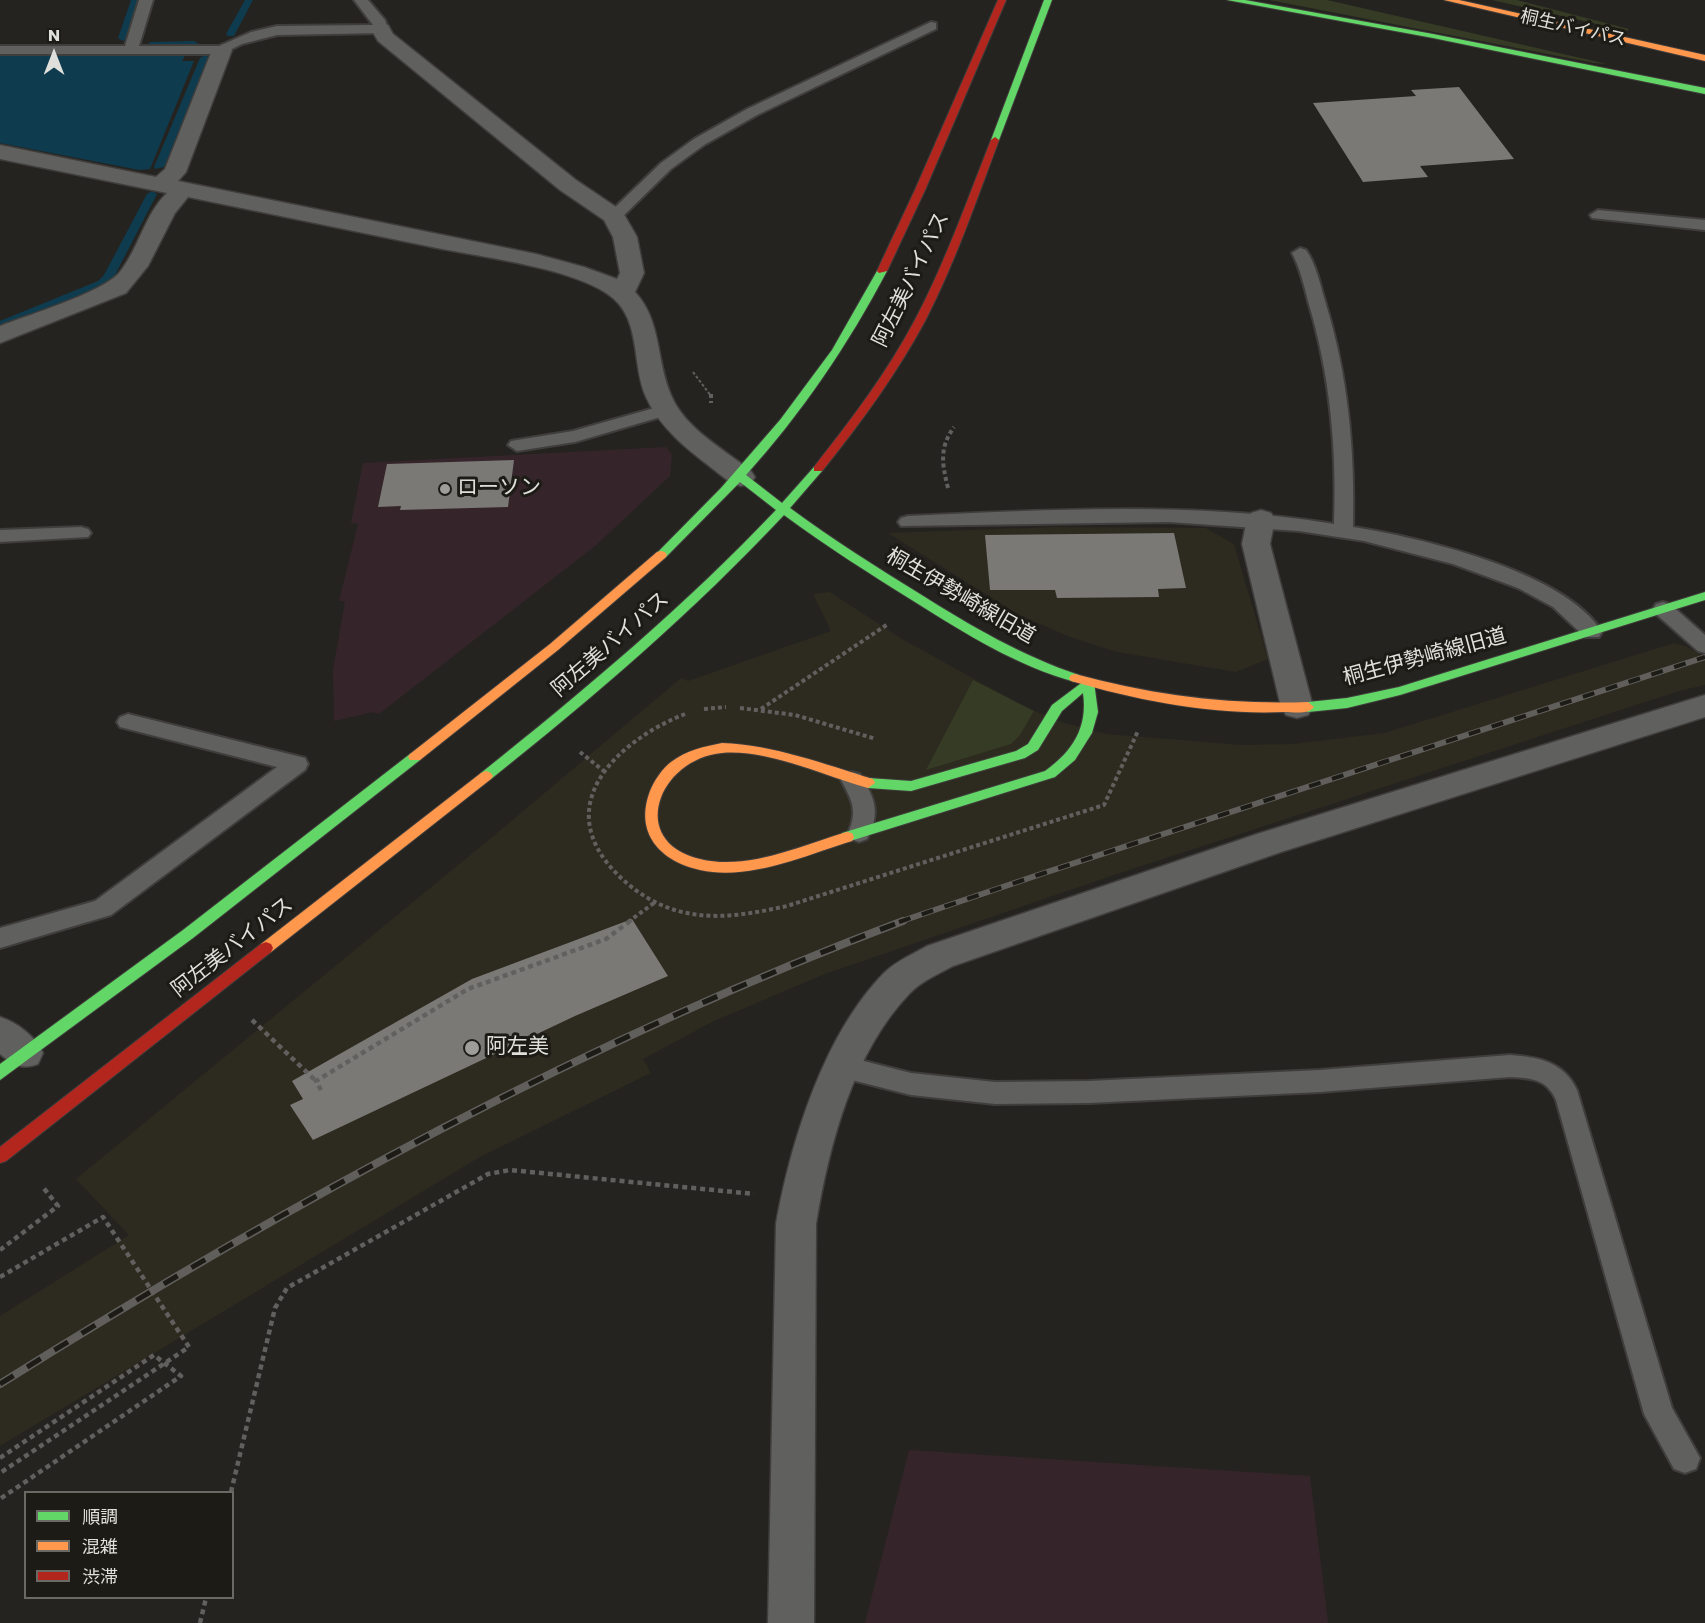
<!DOCTYPE html>
<html>
<head>
<meta charset="utf-8">
<style>
  body { margin:0 }
  #map { position:relative; width:1705px; height:1623px; overflow:hidden; background:#252320; font-family:Poppins,"Noto Sans JP",sans-serif }
  canvas { display:block }
  .legend { position:absolute; left:24px; top:1491px; width:210px; height:108px; box-sizing:border-box; background:#1c1b15; border:2px solid #6a6964; margin:0; padding:8px 10px; list-style:none; font-size:18px; color:#dfdfdb }
  .legend li { display:flex; align-items:center; gap:12px; height:30px }
  .legend b { width:30px; border:2px solid #6a6964 }
  .north { position:absolute; left:24px; top:24px; width:60px; height:60px; -webkit-text-stroke:4px #1c1b15; paint-order:stroke; rotate:0deg; font-size:16px; font-weight:700; line-height:24px; text-align:center; color:#dfdfdb }
  .north::after { content:''; display:block; margin:auto; width:21px; height:27px; background:#dfdfdb; clip-path:polygon(50% 0,100% 100%,50% 72%,0 100%) }
</style>
</head>
<body>
<div id="map">
<canvas width="1705" height="1623"></canvas>
<ul class="legend">
<li><b style="height:8px;background:#63d668"></b>順調</li>
<li><b style="height:8px;background:#ff974d"></b>混雑</li>
<li><b style="height:8px;background:#b3261e"></b>渋滞</li>
</ul>
<div class="north">N</div>
</div>
<script>
const ctx = document.querySelector('canvas').getContext('2d');
ctx.lineJoin = 'round';
function fillPath(path, color) { ctx.fillStyle = color; ctx.fill(path, 'evenodd'); }
function trace(path, color, width, dash) { ctx.strokeStyle = color; ctx.lineWidth = width; ctx.lineCap = dash ? 'butt' : 'round'; ctx.setLineDash(dash || []); ctx.stroke(path); }
function label(font, color, halo, rows, align = 'center') {
  ctx.font = font + ' Poppins,"Noto Sans JP",sans-serif'; ctx.lineWidth = 6; ctx.setLineDash([]); ctx.textBaseline = 'middle'; ctx.strokeStyle = halo; ctx.fillStyle = color; for (const [text, x, y, turn = 0] of rows) {
    ctx.save(); ctx.translate(x, y); ctx.rotate((+turn || 0) * Math.PI / 180); ctx.textAlign = isNaN(turn) ? turn : align; if (halo) ctx.strokeText(text, 0, 0); ctx.fillText(text, 0, 0); ctx.restore();
  }
}
fillPath(new Path2D(`
  M 666,447 L 672,454 L 670,476 L 595,546 L 379,714 L 373,712 L 334,721 L 333,670 L 345,601 L 339,601 L 358,524 L 351,523 L 363,463 Z
  M 909,1450 L 1310,1476 L 1328,1623 L 865,1623 Z`), '#35252a');
fillPath(new Path2D(`
  M 1054,527 L 1206,528 L 1234,544 L 1268,659 L 1236,672 L 1117,652 L 1070,637 L 1019,615 L 888,533 Z
  M 830,592 L 902,639 L 1025,707 L 1061,722 L 1106,734 L 1241,745 L 1293,744 L 1384,733 L 1674,643 L 1686,646 L 1705,658 L 1705,685 L 1679,691 L 1114,875 L 825,974 L 714,1021 L 643,1059 L 651,1073 L 480,1157 L 0,1446 L 0,1316 L 129,1235 L 76,1179 L 497,833 L 681,678 L 688,681 L 831,631 L 813,594 Z`), '#2d2a1f');
fillPath(new Path2D(`
  M 1269,0 L 1327,0 L 1607,64 L 1594,63 Z
  M 1492,0 L 1517,0 L 1629,29 L 1627,31 Z
  M 973,680 L 1034,711 L 1020,735 L 1011,744 L 926,770 Z`), '#353b24');
fillPath(new Path2D(`
  M 186,54 L 182,61 L 194,61 L 150,169 L 139,170 L 0,143 L 0,55 Z`), '#0e3b4e');
fillPath(new Path2D(`
  M 131,0 L 139,0 L 128,38 L 123,41 L 118,38 Z
  M 245,0 L 253,0 L 234,36 L 228,36 L 226,34 Z
  M 194,41 L 199,44 L 197,46 L 151,48 L 146,45 L 151,42 Z
  M 205,55 L 210,58 L 164,167 L 155,169 L 154,167 L 200,58 Z
  M 152,191 L 157,194 L 113,279 L 106,285 L 0,328 L 0,321 L 98,281 L 104,275 L 147,194 Z`), '#0e3b4e');
fillPath(new Path2D(`
  M 1459,87 L 1514,159 L 1420,166 L 1428,177 L 1363,182 L 1313,103 L 1416,96 L 1411,90 Z
  M 514,460 L 508,507 L 400,510 L 401,506 L 378,507 L 387,464 Z
  M 1174,533 L 1186,588 L 1158,589 L 1159,597 L 1057,598 L 1055,590 L 990,590 L 985,535 Z
  M 632,919 L 668,976 L 575,1016 L 313,1140 L 290,1105 L 303,1099 L 292,1081 L 472,979 Z`), '#7a7976');
const lane = new Path2D(`
  M 139,0 L 153,0 L 139,46 L 219,46 L 251,32 L 277,26 L 373,25 L 354,0 L 368,0 L 385,20 L 388,29 L 381,33 L 277,35 L 242,44 L 222,54 L 0,54 L 0,46 L 125,46 Z
  M 931,22 L 936,23 L 936,29 L 757,115 L 704,145 L 671,169 L 620,219 L 608,219 L 606,216 L 661,163 L 694,139 L 747,109 Z
  M 1598,210 L 1705,220 L 1705,230 L 1592,218 L 1590,215 Z
  M 1300,248 L 1306,250 C 1316,264 1320,284 1325,301 C 1348,375 1355,449 1353,527 C 1419,537 1566,572 1602,632 L 1599,637 L 1585,637 L 1553,607 L 1518,588 L 1453,564 L 1364,541 L 1299,531 L 1169,522 L 901,526 L 898,522 L 901,518 L 908,516 C 1050,510 1193,501 1334,524 C 1337,448 1330,374 1308,301 C 1304,285 1300,268 1292,253 Z
  M 665,405 L 674,410 L 671,414 L 575,442 L 517,451 L 508,445 L 511,441 L 573,431 Z
  M 81,527 L 88,529 L 91,533 L 88,537 L 0,542 L 0,530 Z
  M 1663,602 L 1670,604 L 1705,635 L 1705,653 L 1698,651 L 1656,614 L 1653,609 L 1656,604 Z
  M 128,714 L 297,756 L 305,758 L 308,764 L 305,770 L 111,915 L 0,948 L 0,928 L 95,901 L 277,767 L 120,727 L 117,722 L 120,717 Z
  M 852,772 L 860,774 C 875,798 881,813 867,839 L 859,842 L 851,839 L 848,833 C 858,811 852,800 841,780 L 844,774 Z
  M 1510,1055 C 1539,1057 1564,1062 1577,1090 L 1672,1408 L 1700,1458 L 1696,1469 L 1685,1473 L 1674,1469 L 1644,1414 L 1556,1100 C 1547,1079 1531,1078 1510,1077 L 1320,1092 L 1089,1103 L 995,1104 L 911,1095 L 844,1078 L 835,1075 L 831,1067 L 835,1059 L 844,1056 L 911,1073 L 995,1082 L 1089,1081 L 1320,1070 Z`);
const street = new Path2D(`
  M 381,23 L 388,25 L 393,34 L 576,180 L 622,211 L 637,237 L 644,273 L 635,292 C 662,321 656,361 671,395 C 685,429 724,449 751,471 L 755,477 L 751,483 L 741,486 L 731,483 C 700,458 663,435 646,397 C 632,367 641,323 614,299 C 581,269 482,257 437,248 C 354,231 271,214 188,197 L 175,213 L 148,266 L 126,293 L 0,343 L 0,326 C 28,315 101,293 119,273 C 139,249 144,215 167,193 L 0,159 L 0,145 L 156,177 L 165,169 L 212,50 L 215,46 L 229,46 L 232,50 L 186,172 L 178,181 L 536,254 L 584,267 L 617,279 L 620,273 L 613,237 L 604,220 L 560,190 L 378,41 L 371,29 L 374,25 Z
  M 1261,510 L 1271,513 L 1275,519 L 1270,544 L 1313,707 L 1308,715 L 1297,718 L 1286,715 L 1281,707 L 1242,544 L 1247,519 L 1251,513 Z
  M 1705,695 L 1705,717 L 1281,852 L 953,966 C 938,974 922,981 910,993 C 853,1052 829,1145 816,1224 L 814,1623 L 768,1623 L 776,1224 C 791,1141 824,1034 884,973 C 896,961 913,954 927,946 L 1257,834 Z
  M 0,1017 C 18,1023 35,1036 43,1053 L 38,1064 C 21,1070 13,1065 0,1054 Z`);
const fast = new Path2D(`
  M 1044,0 L 1052,0 L 999,140 L 992,142 L 991,140 Z
  M 1227,0 L 1245,0 L 1433,34 L 1705,88 L 1705,94 L 1433,38 Z
  M 882,268 L 887,271 C 848,345 802,413 746,475 L 782,503 L 814,467 L 822,467 L 822,471 L 790,508 C 832,539 876,567 920,594 C 971,626 1022,656 1079,675 L 1081,678 L 1079,681 L 1075,682 C 1017,666 966,634 915,602 C 870,574 826,546 784,515 C 693,612 594,697 491,779 L 481,779 L 479,776 L 481,773 C 585,690 685,606 776,510 L 740,482 L 665,558 L 657,558 L 655,555 L 721,488 L 780,420 L 832,350 L 877,271 Z
  M 1705,592 L 1705,600 L 1400,695 L 1347,708 L 1308,712 L 1302,707 L 1308,702 L 1347,698 L 1399,687 Z
  M 1088,678 L 1094,682 L 1098,712 L 1092,733 L 1075,760 L 1055,777 L 847,842 L 842,841 L 840,837 L 842,833 L 1045,771 C 1073,751 1088,727 1083,693 L 1062,711 L 1038,750 L 1025,758 L 911,791 L 868,788 L 861,783 L 868,778 L 911,781 L 1016,751 L 1028,744 L 1052,705 Z
  M 415,752 L 420,754 L 422,757 L 420,760 L 193,938 L 0,1080 L 0,1064 L 183,930 L 410,754 Z`);
const slow = new Path2D(`
  M 1444,0 L 1459,0 L 1705,55 L 1705,61 Z
  M 661,551 L 665,552 L 667,555 L 665,558 L 558,650 L 420,760 L 410,760 L 408,757 L 410,754 L 550,644 L 657,552 Z
  M 1075,674 C 1152,695 1228,705 1308,702 L 1314,707 C 1308,715 1294,712 1284,712 C 1212,715 1140,701 1071,681 L 1069,678 L 1071,675 Z
  M 722,743 C 774,745 824,764 873,779 L 875,783 L 868,788 C 824,776 768,749 722,753 C 658,759 627,842 700,859 C 748,871 802,845 847,832 L 852,833 L 854,837 L 852,841 C 806,855 750,881 700,870 C 660,861 634,833 650,791 C 654,781 662,769 671,762 C 687,750 703,747 722,743 Z
  M 486,771 L 491,773 L 493,776 L 491,779 L 271,952 L 266,954 L 261,952 L 259,948 L 261,944 L 481,773 Z`);
const jam = new Path2D(`
  M 998,0 L 1006,0 L 925,190 L 887,271 L 879,273 L 877,271 L 915,190 Z
  M 995,137 L 999,140 C 976,201 955,263 925,321 C 896,375 860,424 822,471 L 814,471 L 814,467 C 851,420 887,373 915,320 C 945,263 967,201 991,140 Z
  M 266,942 L 271,944 L 273,948 L 271,952 L 6,1161 L 0,1163 L 0,1147 L 261,944 Z`);
trace(lane, '#403e3c', 4);
trace(street, '#403e3c', 3);
trace(fast, '#403e3c', 2);
trace(slow, '#403e3c', 2);
trace(jam, '#403e3c', 2);
trace(new Path2D(`
  M 693,372 L 711,396`), '#61605e', 2, [3, 2]);
trace(new Path2D(`
  M 711,394 L 711,403
  M 948,488 C 942,464 939,448 954,427
  M 740,708 L 795,715 L 876,739
  M 704,709 L 726,707
  M 761,709 L 888,624
  M 685,714 C 617,741 549,805 617,874 C 636,893 660,908 687,913 C 720,920 755,913 787,906 L 1104,805 L 1138,731
  M 580,752 L 605,772
  M 628,922 L 654,903`), '#61605e', 4, [4, 3]);
trace(new Path2D(`
  M 252,1020 L 316,1081
  M 321,1090 L 316,1081 L 468,989 L 606,939 L 630,921
  M 0,1250 L 58,1206 L 42,1186
  M 0,1458 L 154,1355 L 181,1376 L 0,1499
  M 231,1492 L 275,1308 L 287,1288 L 488,1174 L 510,1170 L 754,1194
  M 200,1623 L 206,1598`), '#61605e', 4.5, [5, 4]);
fillPath(lane, '#60605e');
fillPath(street, '#60605e');
fillPath(fast, '#63d668');
fillPath(slow, '#ff974d');
fillPath(jam, '#b3261e');
const railFar1 = new Path2D(`
  M 899,922 L 1044,873 L 1705,657`);
const rail = new Path2D(`
  M 0,1384 C 287,1204 585,1040 903,921`);
trace(railFar1, '#605f5c', 6);
trace(rail, '#605f5c', 8);
trace(railFar1, '#1c1b15', 4, [12]);
trace(rail, '#1c1b15', 5, [16]);
trace(new Path2D(`
  M 0,1277 L 103,1217 L 189,1347 L 0,1473`), '#61605e', 4.5, [5, 4]);
for (const [x, y, r, color] of [
  [445,489,6,"#9e9d9a"],
  [472,1048,8,"#9e9d9a"]
]) { const dot = new Path2D(); dot.arc(x, y, r, 0, 2 * Math.PI); ctx.fillStyle = color; ctx.fill(dot); trace(dot, '#1c1b15', 2); }
label('18px', '#dfdfdb', '#1c1b15', [
  ["桐生バイパス",1573,29,13]
]);
label('21px', '#dfdfdb', '#1c1b15', [
  ["阿左美バイパス",912,280,-64],
  ["桐生伊勢崎線旧道",960,597,30],
  ["阿左美バイパス",611,645,-41],
  ["桐生伊勢崎線旧道",1425,658,-15],
  ["阿左美バイパス",233,948,-38]
]);
label('21px', '#dfdfdb', '#1c1b15', [
  ["ローソン",457,489],
  ["阿左美",486,1048]
], 'left');
</script>
</body>
</html>
